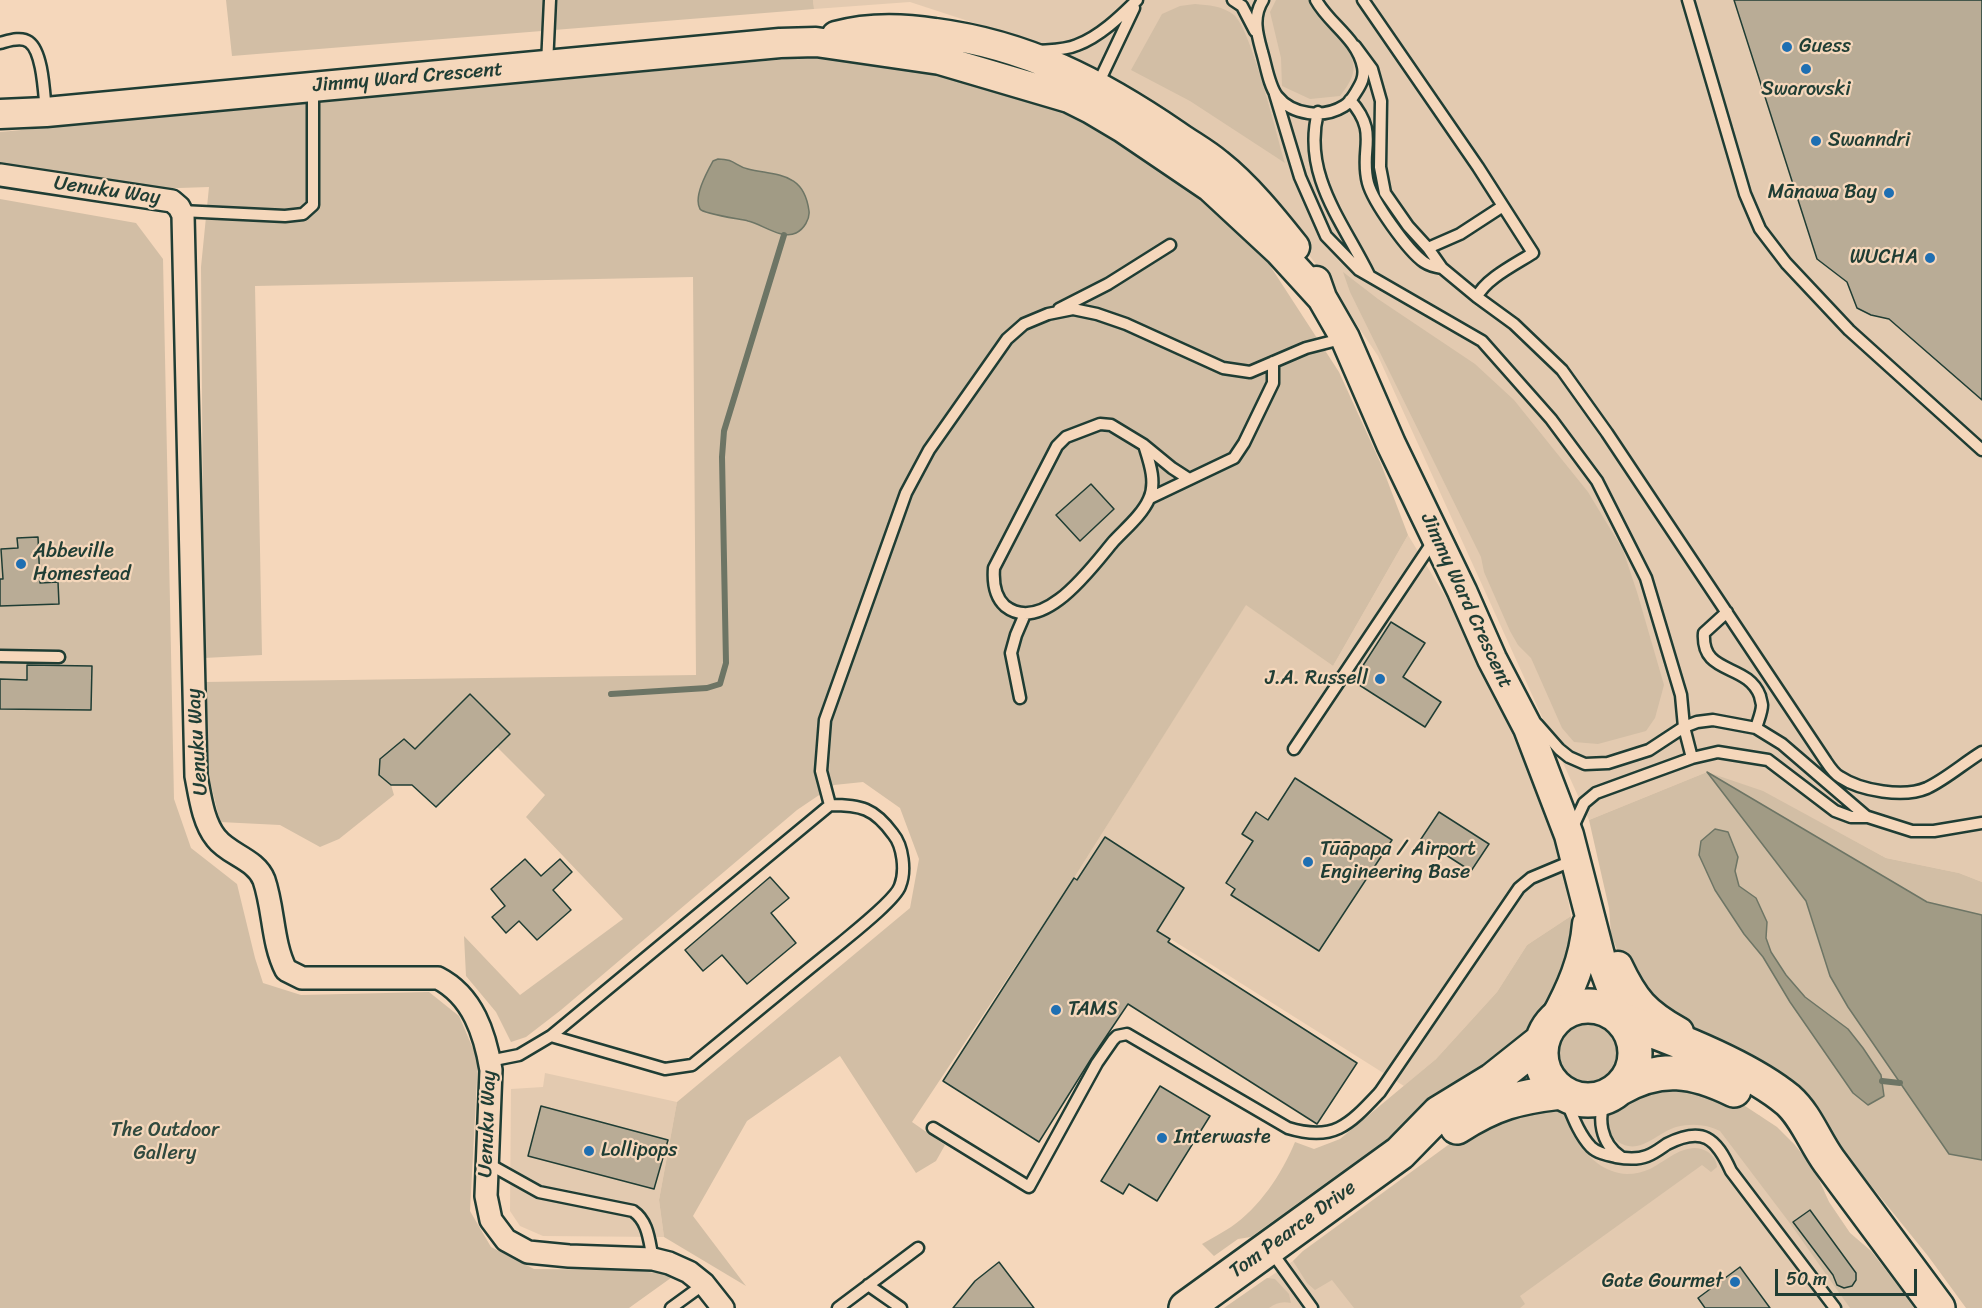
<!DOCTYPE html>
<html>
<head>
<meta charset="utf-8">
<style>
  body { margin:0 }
  #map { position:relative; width:1982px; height:1308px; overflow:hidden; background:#f5d7bb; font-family:Sriracha,sans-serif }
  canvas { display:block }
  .scale { position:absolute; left:1775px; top:1269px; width:142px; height:27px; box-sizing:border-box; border:3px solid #1f3d34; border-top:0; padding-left:8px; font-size:18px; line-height:21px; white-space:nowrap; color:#1f3d34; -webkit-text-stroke:4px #f5d7bb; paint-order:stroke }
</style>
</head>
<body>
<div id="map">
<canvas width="1982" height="1308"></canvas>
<div class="scale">50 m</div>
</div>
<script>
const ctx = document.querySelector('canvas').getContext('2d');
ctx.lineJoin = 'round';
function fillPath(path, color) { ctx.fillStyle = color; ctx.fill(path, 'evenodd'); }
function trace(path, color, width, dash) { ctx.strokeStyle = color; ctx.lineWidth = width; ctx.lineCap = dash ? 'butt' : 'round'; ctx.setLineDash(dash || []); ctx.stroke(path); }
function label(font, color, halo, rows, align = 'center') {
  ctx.font = font + ' Sriracha,sans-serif'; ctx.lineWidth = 4.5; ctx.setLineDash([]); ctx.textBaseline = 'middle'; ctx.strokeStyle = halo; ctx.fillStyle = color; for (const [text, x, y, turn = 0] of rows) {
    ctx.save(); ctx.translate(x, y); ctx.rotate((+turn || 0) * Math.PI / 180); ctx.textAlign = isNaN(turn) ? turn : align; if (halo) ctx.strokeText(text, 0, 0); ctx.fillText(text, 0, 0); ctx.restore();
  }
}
fillPath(new Path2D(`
  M 813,0 L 1982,0 L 1982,882 L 1959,873 L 1886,858 L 1836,831 L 1707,772 L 1589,820 L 1378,356 L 1316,264 L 1242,171 L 1166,114 L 1060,51 L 910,2 L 814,9 Z
  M 1408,535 L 1453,609 L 1499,703 L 1558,844 L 1571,916 L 1527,945 L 1497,992 L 1436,1059 L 1404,1086 L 1074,878 L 1246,604 L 1333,666 Z
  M 545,1073 L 677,1102 L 659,1200 L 664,1237 L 543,1236 L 520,1226 L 510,1211 L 511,1089 L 543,1087 Z
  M 1615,1101 L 1759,1115 L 1794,1144 L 1814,1169 L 1829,1202 L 1850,1233 L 1871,1251 L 1915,1308 L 1224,1308 L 1293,1261 L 1303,1251 L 1563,1111 L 1568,1118 Z`), '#e3cab0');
fillPath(new Path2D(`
  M 226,0 L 813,0 L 814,9 L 232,56 Z
  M 1276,0 L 1309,0 C 1318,11 1327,22 1336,34 C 1355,58 1362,69 1340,96 L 1310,99 L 1282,86 L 1281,58 L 1270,12 Z
  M 1195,4 C 1208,5 1223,6 1234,15 C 1251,29 1277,136 1285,163 L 1190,101 L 1131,70 L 1162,14 L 1180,6 Z
  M 841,54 L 969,74 L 1067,112 L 1130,150 L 1163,167 L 1204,201 L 1265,258 L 1339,372 L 1381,464 L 1408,535 L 1333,666 L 1246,605 L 1074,878 L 912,1122 L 945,1145 L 936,1161 L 916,1173 L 840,1056 L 747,1121 L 693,1216 L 746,1286 L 664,1237 L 659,1200 L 677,1102 L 910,908 L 919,859 L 900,808 L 863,782 L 834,785 L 797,810 L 561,1010 L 526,1037 L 511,1042 L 496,1012 L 466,976 L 464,936 L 520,995 L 623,919 L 526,817 L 545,795 L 497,747 L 509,733 L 471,694 L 415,749 L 404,739 L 380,759 L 379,775 L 391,785 L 394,795 L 339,839 L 320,847 L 280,825 L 220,822 L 206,764 L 204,682 L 696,675 L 693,277 L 255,286 L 262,655 L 204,658 L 201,267 L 209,187 L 149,189 L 0,167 L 0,132 Z
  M 0,199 L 136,223 L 163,259 L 174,799 L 191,848 L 237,884 L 255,958 L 263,983 L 301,995 L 429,992 L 459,1016 L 478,1060 L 470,1211 L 491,1247 L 534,1269 L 629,1270 L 675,1275 L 629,1308 L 0,1308 Z
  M 1343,272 L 1378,299 L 1475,364 L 1514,400 L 1588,492 L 1623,550 L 1637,592 L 1664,685 L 1655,718 L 1646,731 L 1598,744 L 1574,742 L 1562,728 L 1531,658 L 1518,645 L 1510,631 L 1484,572 L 1481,557 L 1350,292 Z
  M 1707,772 L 1763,791 L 1886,858 L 1959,873 L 1982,882 L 1982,1308 L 1966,1308 L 1928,1256 L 1813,1114 L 1685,1033 L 1623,966 L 1611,934 L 1609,908 L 1589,820 Z
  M 1571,916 L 1574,944 L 1554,1002 L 1528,1042 L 1431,1107 L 1251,1237 L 1238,1239 L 1214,1256 L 1202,1244 C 1212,1238 1222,1233 1231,1227 C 1259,1208 1282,1174 1295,1142 L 1314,1149 L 1340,1139 L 1436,1059 L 1497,992 L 1527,945 Z
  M1553 1052a34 34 0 1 1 68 0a34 34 0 1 1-68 0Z
  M 1649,1082 L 1736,1100 L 1777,1127 L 1794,1144 L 1814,1169 L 1829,1202 L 1850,1233 L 1871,1251 L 1915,1308 L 1850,1308 L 1789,1222 L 1720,1131 C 1706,1124 1692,1123 1676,1127 C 1656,1133 1639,1157 1617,1141 C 1609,1135 1608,1126 1609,1116 C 1612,1097 1633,1091 1649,1082 Z
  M 1558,1108 C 1568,1115 1571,1128 1577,1139 C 1587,1158 1605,1173 1627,1174 C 1635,1174 1643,1172 1650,1169 C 1666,1161 1688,1139 1708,1152 C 1713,1156 1717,1161 1717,1167 L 1711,1172 L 1702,1165 L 1520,1296 L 1525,1304 L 1520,1308 L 1354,1308 L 1332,1280 L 1315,1290 L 1307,1283 L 1293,1261 L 1303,1251 L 1485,1118 Z
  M 1267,1278 L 1275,1279 L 1289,1294 L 1291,1303 C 1282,1301 1276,1303 1269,1308 L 1224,1308 Z`), '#d2bea5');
const water = new Path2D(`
  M 718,159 C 735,159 735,166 748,169 C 778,176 804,172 809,211 C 810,219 804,229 796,233 C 782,240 762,224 748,221 C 740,219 703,214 700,209 C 693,197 707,172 713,161 Z
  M 1707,772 L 1927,902 L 1982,915 L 1982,1160 L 1949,1154 L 1848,1007 L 1830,976 L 1806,901 Z
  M 1715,829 L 1728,832 L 1738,857 L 1735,871 L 1739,886 L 1756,898 L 1767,922 L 1766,938 L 1771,952 L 1786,975 L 1805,997 L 1848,1029 L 1863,1048 L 1881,1075 L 1884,1096 L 1868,1105 L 1853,1093 L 1790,1002 L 1763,957 L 1744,934 L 1715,890 L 1699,855 L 1701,841 Z`);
fillPath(water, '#a19b85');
trace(water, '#6d7565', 1.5);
trace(new Path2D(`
  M 611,694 L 707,688 L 720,684 L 726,663 L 722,457 L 724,431 L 784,235
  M 1882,1081 L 1900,1083`), '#6d7565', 6);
const building = new Path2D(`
  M 1734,0 L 1982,0 L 1982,400 L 1889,319 L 1871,315 L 1857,308 L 1847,282 L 1817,259 Z
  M 1091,484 L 1114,509 L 1080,541 L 1056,515 Z
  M 38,537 L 40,583 L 58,582 L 59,604 L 0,606 L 0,579 L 3,579 L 1,549 L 18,548 L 17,538 Z
  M 1391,622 L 1425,643 L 1403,677 L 1441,702 L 1425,727 L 1353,681 Z
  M 27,665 L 92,666 L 91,710 L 0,709 L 0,679 L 27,680 Z
  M 470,694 L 510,734 L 436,807 L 412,785 L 391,785 L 379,775 L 380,759 L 404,739 L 415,749 Z
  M 1295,778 L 1392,840 L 1319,951 L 1231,895 L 1235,889 L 1226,883 L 1253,841 L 1242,834 L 1256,812 L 1268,820 Z
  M 1439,812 L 1489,844 L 1471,871 L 1421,839 Z
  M 1105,837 L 1184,888 L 1157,931 L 1170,939 L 1168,942 L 1357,1063 L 1317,1124 L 1128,1004 L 1091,1059 L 1039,1142 L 943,1081 L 1074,878 L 1077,880 Z
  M 525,859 L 541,876 L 560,859 L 572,872 L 553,890 L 571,910 L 537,940 L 519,921 L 506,933 L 492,917 L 505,906 L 491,889 Z
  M 770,877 L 789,898 L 771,913 L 796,943 L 747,984 L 722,955 L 703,971 L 685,950 Z
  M 1160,1086 L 1210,1116 L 1157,1201 L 1129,1184 L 1123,1194 L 1101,1181 Z
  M 541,1106 L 668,1140 L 654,1189 L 528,1156 Z
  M 1810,1210 L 1856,1273 L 1856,1280 L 1852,1286 L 1844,1288 L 1837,1285 L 1833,1275 L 1793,1222 Z
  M 999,1262 L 1034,1308 L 953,1308 L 975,1281 Z
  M 1740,1267 L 1770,1308 L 1705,1308 L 1698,1298 Z`);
fillPath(building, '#b9ac96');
trace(building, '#1f3d34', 1.5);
const lane = new Path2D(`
  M 1233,0 L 1242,6 L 1255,31
  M 1263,0 C 1252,17 1257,34 1262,52 C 1266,65 1269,86 1277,96 C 1292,115 1323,119 1344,106 C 1349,103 1353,97 1356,92 C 1361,84 1365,77 1363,67 C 1357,38 1329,24 1316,0
  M 1363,0 L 1478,167 L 1533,253 C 1516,264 1485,279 1477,297
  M 1688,0 L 1745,194 L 1760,229 L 1786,263 L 1849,330 L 1982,450
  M 0,43 C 8,41 21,36 29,42 C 43,52 44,94 46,112
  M 1355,46 L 1372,69 L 1381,101 L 1380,167 L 1385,193 L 1408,226 L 1428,248 L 1442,268 L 1477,297 L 1514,324 L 1562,370 L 1607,433 L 1825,760 C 1829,766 1834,774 1840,777 C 1861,791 1904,798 1927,788 C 1946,779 1964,763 1982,752
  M 1039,51 C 1051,50 1066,50 1077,45 C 1099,37 1120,17 1137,0
  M 547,65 L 550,0
  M 1097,86 L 1134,8
  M 1275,94 L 1300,177 L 1326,236 L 1359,270 L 1482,341 L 1551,419 L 1597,481 L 1646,578 L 1681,695 L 1684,727 L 1692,758
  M 1350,100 C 1380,134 1359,148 1368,183 C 1373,202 1408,251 1424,262 C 1430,266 1435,267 1442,268
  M 1318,112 C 1302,175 1343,222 1369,275
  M 181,211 L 285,216 L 303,214 L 313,205 L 313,89
  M 1428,248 L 1460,234 L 1503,206
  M 1059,309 L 1108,284 L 1170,245
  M 1100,424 L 1111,425 L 1144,445 C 1149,461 1157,482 1149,499 C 1142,515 1125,529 1113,542 C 1092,567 1043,636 1005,606 C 995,597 993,581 994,568 L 1057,446 L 1066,437 Z
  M 1144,445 L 1172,468 L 1189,479
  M 1150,498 L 1234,458 L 1244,443 L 1273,383 L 1273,362
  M 1727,612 L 1704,633 C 1701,676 1747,662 1760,696 C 1760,697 1762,704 1762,705 C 1762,712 1758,721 1756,728
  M 0,656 L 59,657
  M 1020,698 L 1011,653 L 1016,635 L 1025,614
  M 1537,724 L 1559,749 L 1569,757 L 1585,764 L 1608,763 L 1649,750 L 1684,727 L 1697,722 L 1713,720 L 1756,728 L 1782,744 L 1867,817
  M 1294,749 L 1434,540
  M 830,805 L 821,771 L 825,720 L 906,493 L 929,450 L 1007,339 L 1024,324 L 1048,314 L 1073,309 L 1097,314 L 1126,324 L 1223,368 L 1250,372 L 1306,348 L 1345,338
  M 1572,829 L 1584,803 L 1596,793 L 1692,758 L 1718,752 L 1768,760 L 1835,811 L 1851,817 L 1868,817 L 1912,831 L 1934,831 L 1982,823
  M 489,1061 L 519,1055 L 551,1036 L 830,805 C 861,805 874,808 893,834 C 903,846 906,871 900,886 C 896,899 853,933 841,943 C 791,983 742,1024 692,1065 L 665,1069 L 551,1036
  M 1563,1093 C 1571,1111 1577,1132 1591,1147 C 1597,1153 1607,1155 1616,1157 C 1627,1159 1637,1160 1647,1156 C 1655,1153 1661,1148 1667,1144 C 1703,1126 1716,1138 1731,1171 L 1835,1308
  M 1607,1097 C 1596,1117 1601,1144 1621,1157
  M 933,1128 L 1029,1187 L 1097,1063 L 1113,1040 L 1117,1036 L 1127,1034 L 1288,1128 C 1334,1142 1349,1125 1380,1092 L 1519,888 L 1531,878 L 1574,860
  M 487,1163 L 539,1192 L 633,1211 C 649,1222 649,1242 653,1259
  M 1271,1251 L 1312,1308
  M 868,1285 L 901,1308
  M 671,1308 L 704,1284
  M 838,1308 L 918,1248`);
const street = new Path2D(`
  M 0,175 L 172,201 L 179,207 L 183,215 L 196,776 C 200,796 203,822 216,838 C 229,855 256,859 264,880 C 274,909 272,943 286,970 L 302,978 L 438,978 C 473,996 485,1034 491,1070 L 486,1196 L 491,1220 L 506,1240 L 528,1252 L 569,1256 L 653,1259 L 669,1263 L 689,1272 L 704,1284 L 723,1308`);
const secondary = new Path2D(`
  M 836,36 C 868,27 903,28 935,33 C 1027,45 1100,83 1176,135 C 1190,145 1205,153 1218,164 C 1247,187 1272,218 1295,247
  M 0,114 L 46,112 L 780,43 L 816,42 L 940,60 L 1069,98 L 1091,109 L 1123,128 L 1210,187 L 1280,252 L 1322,298
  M 1316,281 L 1322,298 L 1345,338 L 1391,444 L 1462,591 L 1492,659 L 1528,728 L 1569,835 L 1602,963 L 1623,1020
  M 1618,966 C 1634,1000 1645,1013 1679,1032
  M 1554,1020 C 1571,989 1584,960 1587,924`);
const primary = new Path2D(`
  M1541 1053a47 47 0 1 1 94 0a47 47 0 1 1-94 0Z
  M 1623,1020 C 1674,1038 1747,1066 1788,1100 C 1806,1116 1815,1142 1829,1161 C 1865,1210 1902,1259 1938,1308
  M 1620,1088 C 1661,1065 1693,1070 1734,1090
  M 1457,1127 C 1494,1103 1518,1097 1561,1092
  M 1186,1308 L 1400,1153 L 1439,1113 L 1493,1080 L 1542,1041`);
trace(lane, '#1f3d34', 15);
trace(street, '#1f3d34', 26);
trace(secondary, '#1f3d34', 33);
trace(primary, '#1f3d34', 38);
trace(lane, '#f5d7bb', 10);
trace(street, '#f5d7bb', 21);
trace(secondary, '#f5d7bb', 28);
trace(primary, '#f5d7bb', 33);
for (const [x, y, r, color] of [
  [1787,47,6,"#1f6fb2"],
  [1806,69,6,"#1f6fb2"],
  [1816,141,6,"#1f6fb2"],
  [1889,193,6,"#1f6fb2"],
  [1930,258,6,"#1f6fb2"],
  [21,564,6,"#1f6fb2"],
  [1380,679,6,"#1f6fb2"],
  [1308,862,6,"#1f6fb2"],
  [1056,1010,6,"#1f6fb2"],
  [1162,1138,6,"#1f6fb2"],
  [589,1151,6,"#1f6fb2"],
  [1735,1282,6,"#1f6fb2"]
]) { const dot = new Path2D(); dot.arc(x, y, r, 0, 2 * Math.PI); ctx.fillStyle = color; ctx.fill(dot); trace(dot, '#f5d7bb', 2); }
label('20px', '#1f3d34', '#f5d7bb', [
  ["Guess",1799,47],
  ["Swarovski",1806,90,"center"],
  ["Swanndri",1828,141],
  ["Mānawa Bay",1877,193,"right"],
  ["WUCHA",1918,258,"right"],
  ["Abbeville",33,552],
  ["Homestead",33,575],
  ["J.A. Russell",1368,679,"right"],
  ["Tūāpapa / Airport",1320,850],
  ["Engineering Base",1320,873],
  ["TAMS",1068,1010],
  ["Interwaste",1174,1138],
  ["Lollipops",601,1151],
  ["Gate Gourmet",1723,1282,"right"]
], 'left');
label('20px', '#1f3d34', '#f5d7bb', [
  ["Jimmy Ward Crescent",408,78,-5],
  ["Uenuku Way",107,191,8],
  ["Jimmy Ward Crescent",1466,601,65],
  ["Uenuku Way",198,742,-94],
  ["Uenuku Way",488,1124,-88],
  ["Tom Pearce Drive",1293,1230,-36]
]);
label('20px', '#314a3f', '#f5d7bb', [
  ["The Outdoor",165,1131],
  ["Gallery",165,1154]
]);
</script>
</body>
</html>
